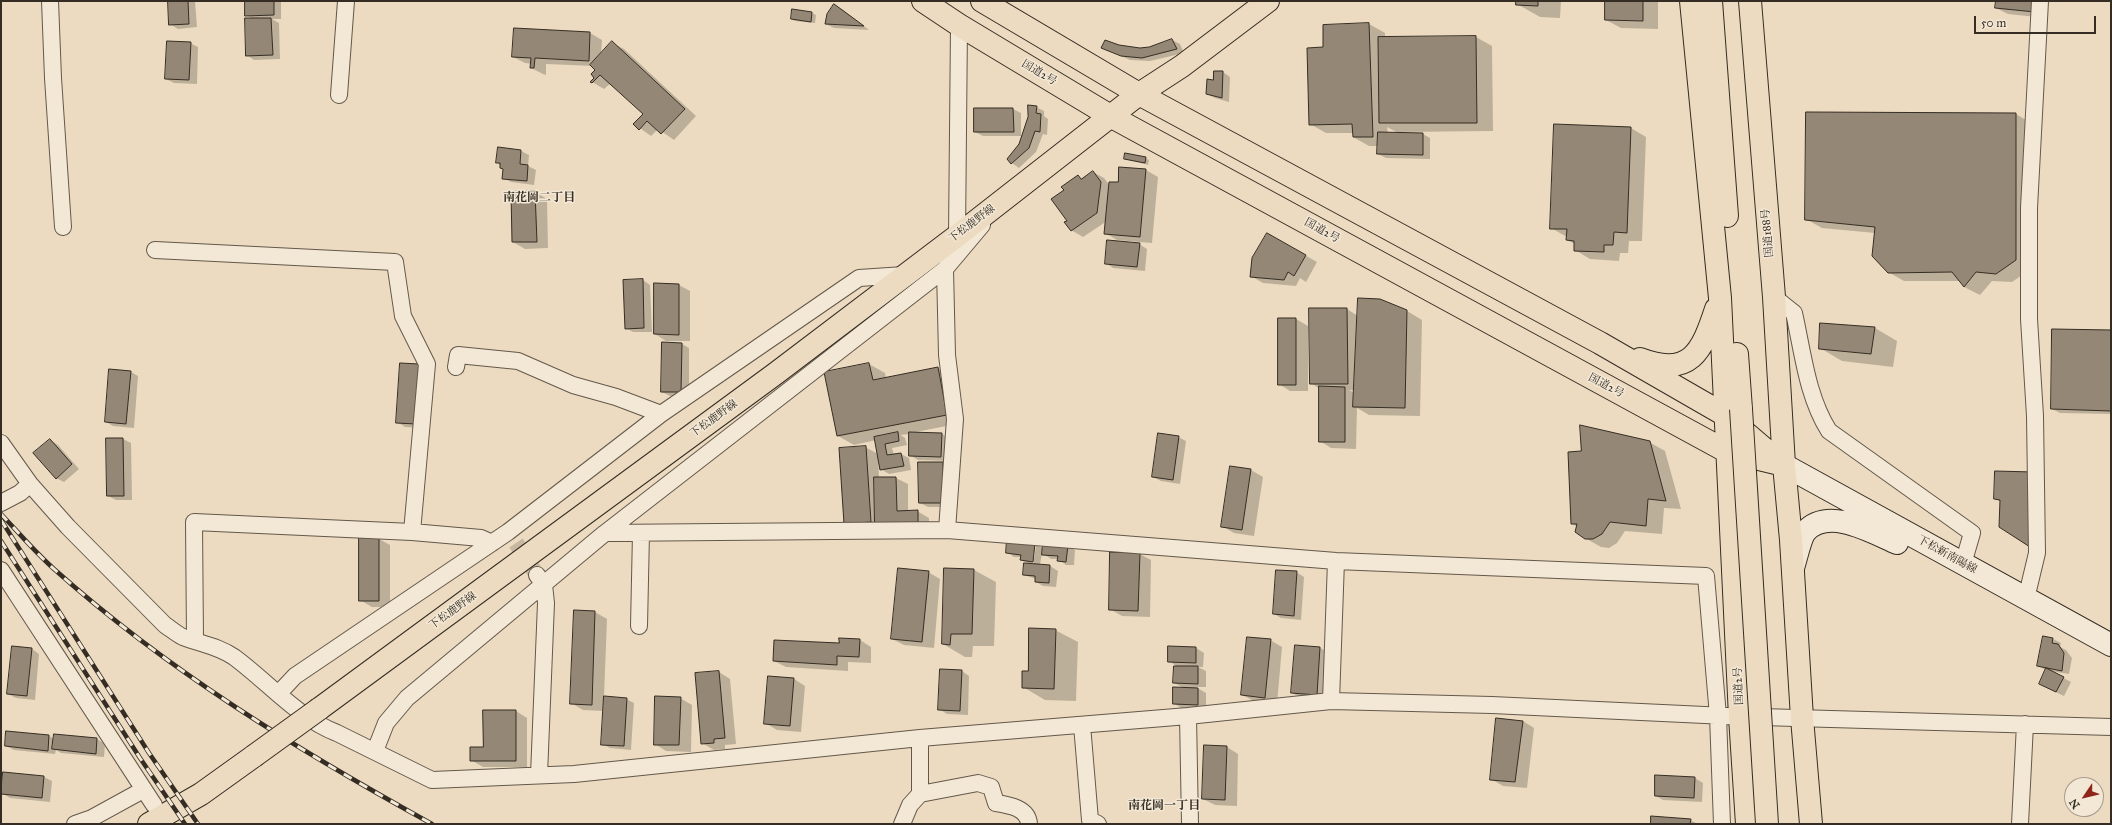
<!DOCTYPE html>
<html>
<head>
<meta charset="utf-8">
<style>
  body { margin:0 }
  #map { position:relative; width:2112px; height:825px; overflow:hidden; background:#ecdbc0; font-family:"IM FELL Great Primer",serif }
  canvas { display:block }
  .frame { position:absolute; inset:0; border:2px solid #352d23; pointer-events:none }
  .north { position:absolute; left:2064px; top:777px; width:40px; height:40px; box-sizing:border-box; background:#f3e8d6; border:1px solid #a79d8e; border-radius:50%; rotate:235deg; font-size:11px; font-weight:700; line-height:16px; text-align:center; color:#352d23 }
  .north::after { content:''; display:block; margin:auto; width:14px; height:18px; background:#8f2418; clip-path:polygon(50% 0,100% 100%,50% 72%,0 100%) }
  .scale { position:absolute; left:1974px; top:16px; width:122px; height:18px; box-sizing:border-box; border:2px solid #352d23; border-top:0; padding-left:5px; font-size:12px; line-height:14px; white-space:nowrap; color:#352d23; -webkit-text-stroke:3px #f3e8d6; paint-order:stroke }
</style>
</head>
<body>
<div id="map">
<canvas width="2112" height="825"></canvas>
<div class="frame"></div>
<div class="north">N</div>
<div class="scale">50 m</div>
</div>
<script>
const ctx = document.querySelector('canvas').getContext('2d');
ctx.lineJoin = 'round';
function fillPath(path, color) { ctx.fillStyle = color; ctx.fill(path, 'evenodd'); }
function trace(path, color, width, dash) { ctx.strokeStyle = color; ctx.lineWidth = width; ctx.lineCap = dash ? 'butt' : 'round'; ctx.setLineDash(dash || []); ctx.stroke(path); }
function label(font, color, halo, rows, align = 'center') {
  ctx.font = font + ' "IM FELL Great Primer","Noto Serif JP",serif'; ctx.lineWidth = 3; ctx.setLineDash([]); ctx.textBaseline = 'middle'; ctx.strokeStyle = halo; ctx.fillStyle = color; for (const [text, x, y, turn = 0] of rows) {
    ctx.save(); ctx.translate(x, y); ctx.rotate((+turn || 0) * Math.PI / 180); ctx.textAlign = isNaN(turn) ? turn : align; if (halo) ctx.strokeText(text, 0, 0); ctx.fillText(text, 0, 0); ctx.restore();
  }
}
fillPath(new Path2D(`
  M 169,1 L 195,1 L 197,27 L 178,29 L 170,24 Z
  M 246,1 L 281,1 L 281,19 L 272,19 L 279,23 L 280,59 L 254,60 L 247,55 L 253,19 L 246,15 Z
  M 1517,1 L 1561,1 L 1560,18 L 1540,17 L 1517,4 Z
  M 1606,1 L 1658,1 L 1658,29 L 1621,28 L 1606,20 Z
  M 1997,1 L 2048,1 L 2046,18 L 2008,14 L 1996,8 Z
  M 834,5 L 842,9 L 869,30 L 834,28 L 826,24 Z
  M 793,11 L 812,13 L 816,15 L 815,23 L 795,21 L 792,19 Z
  M 1369,24 L 1385,33 L 1385,37 L 1476,37 L 1492,46 L 1493,131 L 1402,132 L 1402,133 L 1423,134 L 1430,138 L 1430,159 L 1386,158 L 1378,154 L 1379,146 L 1369,146 L 1353,137 L 1353,133 L 1326,133 L 1310,124 L 1324,48 L 1324,26 ZM 1387,127 L 1398,133 L 1388,133 Z
  M 515,29 L 590,33 L 602,40 L 601,55 L 612,43 L 624,49 L 696,116 L 674,140 L 658,129 L 651,136 L 634,124 L 644,114 L 611,83 L 604,89 L 592,82 L 596,77 L 596,70 L 593,66 L 546,64 L 546,75 L 543,74 L 531,68 L 532,64 L 525,63 L 513,57 Z
  M 1172,40 L 1180,44 L 1184,53 L 1150,61 L 1130,60 L 1103,48 L 1106,41 L 1129,48 L 1149,48 Z
  M 190,43 L 198,47 L 197,84 L 174,83 L 166,79 Z
  M 1223,72 L 1230,77 L 1229,102 L 1215,98 L 1207,94 L 1214,81 Z
  M 1036,107 L 1044,111 L 1044,116 L 1048,119 L 1047,135 L 1043,134 L 1036,152 L 1019,168 L 1012,163 L 1020,145 L 1029,117 Z
  M 975,109 L 1013,109 L 1021,113 L 1021,136 L 983,136 L 975,132 Z
  M 2016,114 L 2031,123 L 2031,269 L 2012,282 L 1992,281 L 1980,295 L 1964,287 L 1960,281 L 1904,281 L 1888,272 L 1875,233 L 1822,228 L 1806,219 Z
  M 1631,128 L 1646,137 L 1642,241 L 1629,241 L 1628,253 L 1620,253 L 1619,261 L 1590,259 L 1575,250 L 1575,244 L 1567,240 L 1567,237 L 1551,228 Z
  M 499,148 L 521,151 L 529,155 L 528,166 L 536,170 L 534,185 L 511,182 L 503,178 L 504,170 L 497,162 Z
  M 1145,158 L 1149,160 L 1148,165 L 1125,159 Z
  M 1120,168 L 1146,170 L 1158,177 L 1152,243 L 1117,240 L 1105,233 L 1107,221 L 1083,237 L 1071,230 L 1068,221 L 1065,190 L 1078,177 L 1082,179 L 1093,172 L 1104,178 L 1110,186 L 1119,183 Z
  M 535,192 L 547,199 L 548,248 L 525,249 L 513,242 Z
  M 1267,234 L 1317,262 L 1306,282 L 1300,278 L 1296,286 L 1263,283 L 1251,276 Z
  M 1139,244 L 1147,249 L 1145,271 L 1113,268 L 1106,263 Z
  M 643,280 L 650,285 L 652,332 L 633,332 L 626,328 Z
  M 679,285 L 690,291 L 690,341 L 666,341 L 655,334 Z
  M 1347,309 L 1358,316 L 1407,311 L 1422,320 L 1420,416 L 1369,415 L 1357,408 L 1356,449 L 1331,448 L 1320,441 L 1320,389 L 1311,383 ZM 1349,390 L 1354,390 L 1354,393 L 1353,392 Z
  M 1279,319 L 1296,319 L 1308,326 L 1308,391 L 1290,391 L 1279,384 Z
  M 1821,324 L 1875,328 L 1897,341 L 1893,367 L 1842,361 L 1820,348 Z
  M 2111,331 L 2111,414 L 2060,413 L 2052,409 Z
  M 682,344 L 689,348 L 689,396 L 670,396 L 662,392 Z
  M 869,364 L 885,373 L 886,378 L 938,368 L 953,377 L 962,423 L 916,432 L 942,434 L 949,438 L 949,461 L 918,460 L 910,455 L 910,434 L 901,435 L 905,438 L 907,445 L 892,448 L 894,455 L 901,454 L 909,458 L 911,470 L 889,474 L 881,469 L 876,440 L 854,445 L 838,436 Z
  M 419,365 L 423,428 L 405,427 L 397,422 Z
  M 131,372 L 138,376 L 134,428 L 113,426 L 106,422 Z
  M 1178,437 L 1186,441 L 1180,484 L 1161,481 L 1153,477 Z
  M 107,439 L 123,439 L 131,443 L 132,500 L 116,500 L 108,496 Z
  M 50,440 L 58,445 L 79,469 L 64,482 L 56,478 Z
  M 1649,442 L 1665,451 L 1681,509 L 1664,508 L 1662,534 L 1625,531 L 1617,543 L 1609,548 L 1601,547 L 1585,538 L 1578,527 L 1572,524 Z
  M 865,447 L 878,454 L 879,478 L 896,478 L 908,484 L 908,512 L 917,511 L 929,518 L 929,532 L 857,530 Z
  M 943,463 L 951,467 L 951,507 L 928,507 L 920,503 Z
  M 1231,467 L 1251,470 L 1263,477 L 1254,536 L 1234,533 L 1222,526 Z
  M 2033,473 L 2045,480 L 2042,552 L 2001,502 L 1995,499 Z
  M 379,539 L 390,545 L 390,607 L 372,607 L 360,600 Z
  M 1035,544 L 1044,549 L 1067,546 L 1075,550 L 1074,565 L 1066,565 L 1058,559 L 1051,559 L 1042,553 L 1040,565 L 1050,566 L 1058,571 L 1056,587 L 1043,586 L 1036,582 L 1036,579 L 1024,575 L 1029,564 L 1021,560 L 1021,557 L 1014,557 L 1007,552 ZM 1034,545 L 1036,545 L 1033,567 L 1031,567 Z
  M 1140,554 L 1151,560 L 1150,617 L 1122,616 L 1110,609 Z
  M 974,570 L 996,582 L 994,646 L 973,646 L 972,657 L 965,657 L 943,644 Z
  M 928,572 L 940,579 L 934,648 L 904,645 L 892,639 Z
  M 1296,572 L 1304,577 L 1301,620 L 1281,618 L 1274,614 Z
  M 595,612 L 607,619 L 604,697 L 626,699 L 634,703 L 631,750 L 610,748 L 602,744 L 604,711 L 583,710 L 571,703 Z
  M 1055,630 L 1078,642 L 1076,701 L 1045,700 L 1023,687 L 1029,672 Z
  M 2044,637 L 2053,639 L 2061,643 L 2060,647 L 2066,650 L 2072,658 L 2069,674 L 2050,671 L 2071,682 L 2064,696 L 2047,688 L 2046,670 L 2038,666 Z
  M 860,640 L 871,647 L 871,663 L 848,662 L 848,671 L 786,667 L 774,661 Z
  M 1270,640 L 1282,647 L 1277,704 L 1254,701 L 1242,695 Z
  M 1296,646 L 1320,648 L 1332,654 L 1328,701 L 1304,699 L 1292,693 Z
  M 1196,648 L 1204,653 L 1203,667 L 1198,667 L 1206,671 L 1206,687 L 1196,687 L 1206,693 L 1206,708 L 1181,708 L 1174,703 L 1184,688 L 1174,683 L 1178,667 L 1169,661 Z
  M 32,649 L 39,654 L 35,700 L 16,698 L 8,694 Z
  M 962,671 L 969,676 L 968,715 L 947,714 L 939,709 Z
  M 719,672 L 730,679 L 736,744 L 725,745 L 725,749 L 714,750 L 702,743 Z
  M 794,679 L 805,686 L 801,732 L 777,730 L 765,723 Z
  M 680,698 L 692,705 L 691,752 L 666,751 L 655,744 Z
  M 516,711 L 527,718 L 527,767 L 483,767 L 471,760 L 484,748 Z
  M 1523,721 L 1534,728 L 1527,788 L 1503,786 L 1491,779 Z
  M 7,732 L 49,736 L 54,739 L 54,735 L 97,739 L 105,744 L 104,757 L 61,753 L 56,750 L 55,754 L 14,750 L 6,746 Z
  M 1227,747 L 1238,754 L 1237,806 L 1215,805 L 1203,799 Z
  M 4,773 L 44,777 L 52,781 L 50,802 L 10,798 L 2,793 Z
  M 1695,778 L 1703,783 L 1702,802 L 1663,800 L 1656,796 Z
  M 1690,820 L 1698,824 L 1652,824 Z`), '#0003');
const building = new Path2D(`
  M 168,1 L 188,1 L 189,24 L 169,25 Z
  M 245,1 L 274,1 L 274,15 L 245,16 Z
  M 1516,1 L 1538,1 L 1538,6 L 1516,5 Z
  M 1605,1 L 1643,1 L 1643,21 L 1605,20 Z
  M 1996,1 L 2036,1 L 2035,12 L 1995,8 Z
  M 834,4 L 864,26 L 825,24 L 827,14 Z
  M 792,9 L 812,12 L 811,22 L 791,19 Z
  M 245,18 L 271,18 L 273,55 L 246,56 Z
  M 1369,23 L 1373,137 L 1353,137 L 1352,124 L 1309,125 L 1307,48 L 1323,47 L 1323,25 Z
  M 514,28 L 590,32 L 589,61 L 535,58 L 534,68 L 530,68 L 531,58 L 512,57 Z
  M 1476,36 L 1477,123 L 1379,123 L 1378,37 Z
  M 1172,39 L 1177,49 L 1142,58 L 1121,56 L 1101,48 L 1105,40 L 1119,45 L 1140,48 L 1149,47 Z
  M 167,41 L 191,42 L 189,80 L 165,79 Z
  M 612,41 L 685,109 L 661,134 L 647,121 L 639,130 L 633,124 L 643,114 L 600,75 L 592,83 L 590,82 L 594,78 L 591,74 L 595,70 L 590,65 Z
  M 1214,71 L 1223,71 L 1222,98 L 1206,94 L 1207,79 L 1213,80 Z
  M 1028,105 L 1037,106 L 1036,113 L 1041,114 L 1040,132 L 1035,131 L 1029,148 L 1011,164 L 1007,159 L 1019,144 L 1028,117 Z
  M 974,108 L 1013,108 L 1014,132 L 974,132 Z
  M 1806,112 L 2016,113 L 2016,260 L 1996,274 L 1976,272 L 1964,287 L 1952,272 L 1888,273 L 1872,256 L 1875,227 L 1805,220 Z
  M 1554,124 L 1631,127 L 1627,233 L 1614,232 L 1613,245 L 1604,245 L 1604,252 L 1574,251 L 1574,241 L 1566,240 L 1567,229 L 1550,229 Z
  M 1378,132 L 1423,133 L 1423,155 L 1377,154 Z
  M 498,147 L 521,150 L 520,164 L 528,165 L 527,181 L 502,179 L 503,169 L 500,168 L 500,163 L 496,163 Z
  M 1125,153 L 1146,157 L 1145,163 L 1124,159 Z
  M 1119,167 L 1146,169 L 1140,237 L 1104,234 L 1109,182 L 1118,182 Z
  M 1093,171 L 1101,182 L 1097,213 L 1071,231 L 1064,222 L 1067,221 L 1051,199 L 1064,190 L 1061,187 L 1078,175 L 1081,179 Z
  M 535,191 L 537,242 L 512,242 L 511,192 Z
  M 1267,233 L 1306,255 L 1294,276 L 1288,272 L 1284,280 L 1250,277 L 1252,258 Z
  M 1107,240 L 1140,243 L 1137,267 L 1105,264 Z
  M 643,279 L 644,328 L 625,329 L 623,280 Z
  M 654,283 L 679,284 L 679,335 L 654,334 Z
  M 1358,298 L 1380,299 L 1407,310 L 1405,408 L 1353,407 Z
  M 1309,308 L 1347,308 L 1348,384 L 1310,384 Z
  M 1278,318 L 1296,318 L 1296,385 L 1278,385 Z
  M 1820,323 L 1875,327 L 1871,354 L 1819,349 Z
  M 2052,329 L 2111,330 L 2111,411 L 2051,409 Z
  M 662,342 L 682,343 L 681,392 L 661,392 Z
  M 400,363 L 419,364 L 416,424 L 396,423 Z
  M 869,363 L 873,380 L 938,367 L 947,415 L 837,436 L 824,372 Z
  M 109,369 L 131,371 L 126,424 L 105,422 Z
  M 1319,386 L 1345,387 L 1345,442 L 1319,442 Z
  M 1580,425 L 1650,441 L 1666,501 L 1648,499 L 1646,526 L 1610,522 L 1602,534 L 1593,539 L 1585,539 L 1575,532 L 1577,524 L 1571,524 L 1568,452 L 1581,451 Z
  M 898,432 L 899,441 L 885,444 L 887,455 L 901,453 L 904,466 L 880,470 L 874,437 Z
  M 909,432 L 942,433 L 941,457 L 909,456 Z
  M 1158,433 L 1179,436 L 1173,480 L 1152,477 Z
  M 106,438 L 123,438 L 124,496 L 107,496 Z
  M 50,439 L 72,464 L 56,479 L 33,453 Z
  M 866,446 L 871,522 L 844,524 L 839,448 Z
  M 918,462 L 943,462 L 944,503 L 919,503 Z
  M 1230,466 L 1251,469 L 1242,530 L 1221,527 Z
  M 1995,471 L 2033,472 L 2030,547 L 1999,527 L 2000,500 L 1994,499 Z
  M 874,477 L 896,477 L 897,511 L 918,510 L 918,526 L 875,527 Z
  M 359,537 L 379,538 L 379,601 L 359,601 Z
  M 1007,539 L 1035,543 L 1033,562 L 1020,560 L 1021,555 L 1006,553 Z
  M 1043,542 L 1068,545 L 1066,562 L 1057,561 L 1058,556 L 1042,555 Z
  M 1110,552 L 1140,553 L 1138,611 L 1109,610 Z
  M 1024,563 L 1050,565 L 1049,583 L 1035,582 L 1035,576 L 1023,575 Z
  M 898,568 L 929,571 L 922,642 L 891,639 Z
  M 944,568 L 974,569 L 972,634 L 951,634 L 950,645 L 942,644 Z
  M 1276,570 L 1297,571 L 1294,616 L 1273,614 Z
  M 574,610 L 595,611 L 592,705 L 570,704 Z
  M 1029,628 L 1056,629 L 1054,689 L 1022,688 L 1022,671 L 1028,671 Z
  M 2043,636 L 2053,638 L 2052,643 L 2058,644 L 2064,653 L 2062,671 L 2037,666 Z
  M 1247,637 L 1271,639 L 1265,698 L 1241,695 Z
  M 839,638 L 860,639 L 859,657 L 837,656 L 837,665 L 773,661 L 774,640 L 839,643 Z
  M 1295,645 L 1320,647 L 1317,695 L 1291,693 Z
  M 12,646 L 32,648 L 27,696 L 7,694 Z
  M 1168,646 L 1196,647 L 1196,663 L 1168,662 Z
  M 1174,666 L 1198,666 L 1198,684 L 1173,683 Z
  M 2046,668 L 2064,677 L 2056,692 L 2039,684 Z
  M 940,669 L 962,670 L 960,711 L 938,710 Z
  M 719,671 L 725,738 L 714,739 L 714,743 L 701,744 L 695,673 Z
  M 768,676 L 794,678 L 790,726 L 764,724 Z
  M 1173,687 L 1198,688 L 1198,705 L 1173,704 Z
  M 604,696 L 627,698 L 624,746 L 601,745 Z
  M 655,696 L 681,697 L 679,745 L 654,745 Z
  M 483,710 L 516,710 L 516,761 L 470,761 L 470,747 L 483,747 Z
  M 1496,718 L 1523,721 L 1515,782 L 1490,780 Z
  M 6,731 L 49,735 L 48,751 L 5,746 Z
  M 54,734 L 97,738 L 96,754 L 52,749 Z
  M 1204,745 L 1227,746 L 1225,800 L 1202,799 Z
  M 3,772 L 44,776 L 42,798 L 1,794 Z
  M 1655,775 L 1695,777 L 1694,798 L 1655,796 Z
  M 1651,816 L 1691,819 L 1690,824 L 1651,824 Z`);
fillPath(building, '#948775');
trace(building, '#352d23', 1);
trace(new Path2D(`
  M 516,543 L 537,575`), '#c7b8a1', 16, [16, 8]);
const street = new Path2D(`
  M 50,1 L 53,78 L 63,227
  M 339,95 L 346,1
  M 957,236 L 959,25
  M 155,250 L 395,262 L 403,316 L 427,364 L 412,532
  M 945,269 L 947,355 L 955,419 L 947,530
  M 1774,297 L 1794,313 C 1803,353 1807,396 1829,431 L 1972,533 L 1963,564
  M 456,367 L 458,355 L 518,361 L 573,385 L 616,397 L 661,414
  M 1,443 L 30,484
  M 1,503 L 20,493 L 30,484 L 68,527 L 165,625 C 171,629 177,634 183,637 C 201,644 218,646 234,657 C 268,682 298,718 337,733 L 432,780 L 574,774 L 920,738 L 1188,716 L 1331,701 L 1492,705 L 1726,716 L 2111,727
  M 605,533 L 947,530 L 1336,561 L 1706,576 L 1718,716 L 1722,824
  M 1,570 L 154,805
  M 537,575 L 544,585 L 546,603 L 539,775
  M 2026,599 L 2037,553 L 2035,416 L 2029,319 L 2029,208 L 2040,1
  M 639,626 L 641,533
  M 195,640 L 194,522 L 412,532 L 481,538 L 492,543
  M 279,693 L 295,676 L 508,532 L 661,414 L 859,278 L 904,275
  M 1331,701 L 1336,561
  M 1188,716 L 1190,824
  M 1082,725 L 1090,820 L 1098,824
  M 920,738 L 920,794
  M 375,751 L 386,723 L 407,698 L 605,533 L 945,269 L 982,225
  M 75,824 L 92,818 L 143,790
  M 902,824 L 910,805 L 920,794 L 978,783 L 991,787 L 996,803 C 1009,805 1028,808 1029,824
  M 2020,824 L 2025,724`);
const secondary = new Path2D(`
  M 1784,465 L 2111,645
  M 1793,568 C 1796,559 1800,539 1805,532 C 1828,506 1872,532 1897,543`);
const primary = new Path2D(`
  M 319,709 L 775,374 L 957,236 L 1139,94 L 1182,66 L 1268,1
  M 149,824 L 201,794 L 254,756`);
const highway = new Path2D(`
  M 923,1 L 959,25 L 1112,117 L 1726,451 L 1784,465
  M 982,1 L 1139,94 L 1600,343 L 1725,415 L 1780,462
  M 1691,1 L 1720,298 L 1740,717 L 1747,824
  M 1711,1 L 1727,216
  M 1750,1 L 1774,297 L 1784,465 L 1791,540 L 1802,718 L 1811,824
  M 1737,354 L 1741,409
  M 1640,359 C 1690,378 1702,352 1716,309`);
trace(street, '#63584a', 18);
trace(secondary, '#352d23', 24);
trace(primary, '#352d23', 24);
trace(highway, '#352d23', 24);
trace(street, '#f3e8d6', 16);
trace(secondary, '#f3e8d6', 22);
trace(primary, '#ecdbc0', 22);
trace(highway, '#ecdbc0', 22);
const rail = new Path2D(`
  M 1,514 C 18,532 35,552 54,569 C 168,671 298,750 432,824
  M 1,520 L 149,753 L 198,824
  M 1,541 L 140,758 L 185,824`);
trace(rail, '#352d23', 4.5);
trace(rail, '#f3e8d6', 3, [9]);
const primaryBridge = new Path2D(`
  M 254,756 L 319,709`);
const highwayBridge = new Path2D(`
  M 1741,409 L 1767,824`);
trace(primaryBridge, '#352d23', 24, []);
trace(highwayBridge, '#352d23', 24, []);
trace(primaryBridge, '#ecdbc0', 22);
trace(highwayBridge, '#ecdbc0', 22);
label('11px', '#352d23', '#f3e8d6', [
  ["国道2号",1039,73,31],
  ["下松鹿野線",972,224,-37],
  ["国道2号",1322,231,29],
  ["国道188号",1768,233,-95],
  ["国道2号",1606,386,28],
  ["下松鹿野線",714,419,-36],
  ["下松新南陽線",1947,555,29],
  ["下松鹿野線",453,611,-36],
  ["国道2号",1739,686,-92]
]);
label('bold 12px', '#352d23', '#f3e8d6', [
  ["南花岡二丁目",539,198],
  ["南花岡一丁目",1164,806]
]);
</script>
</body>
</html>
